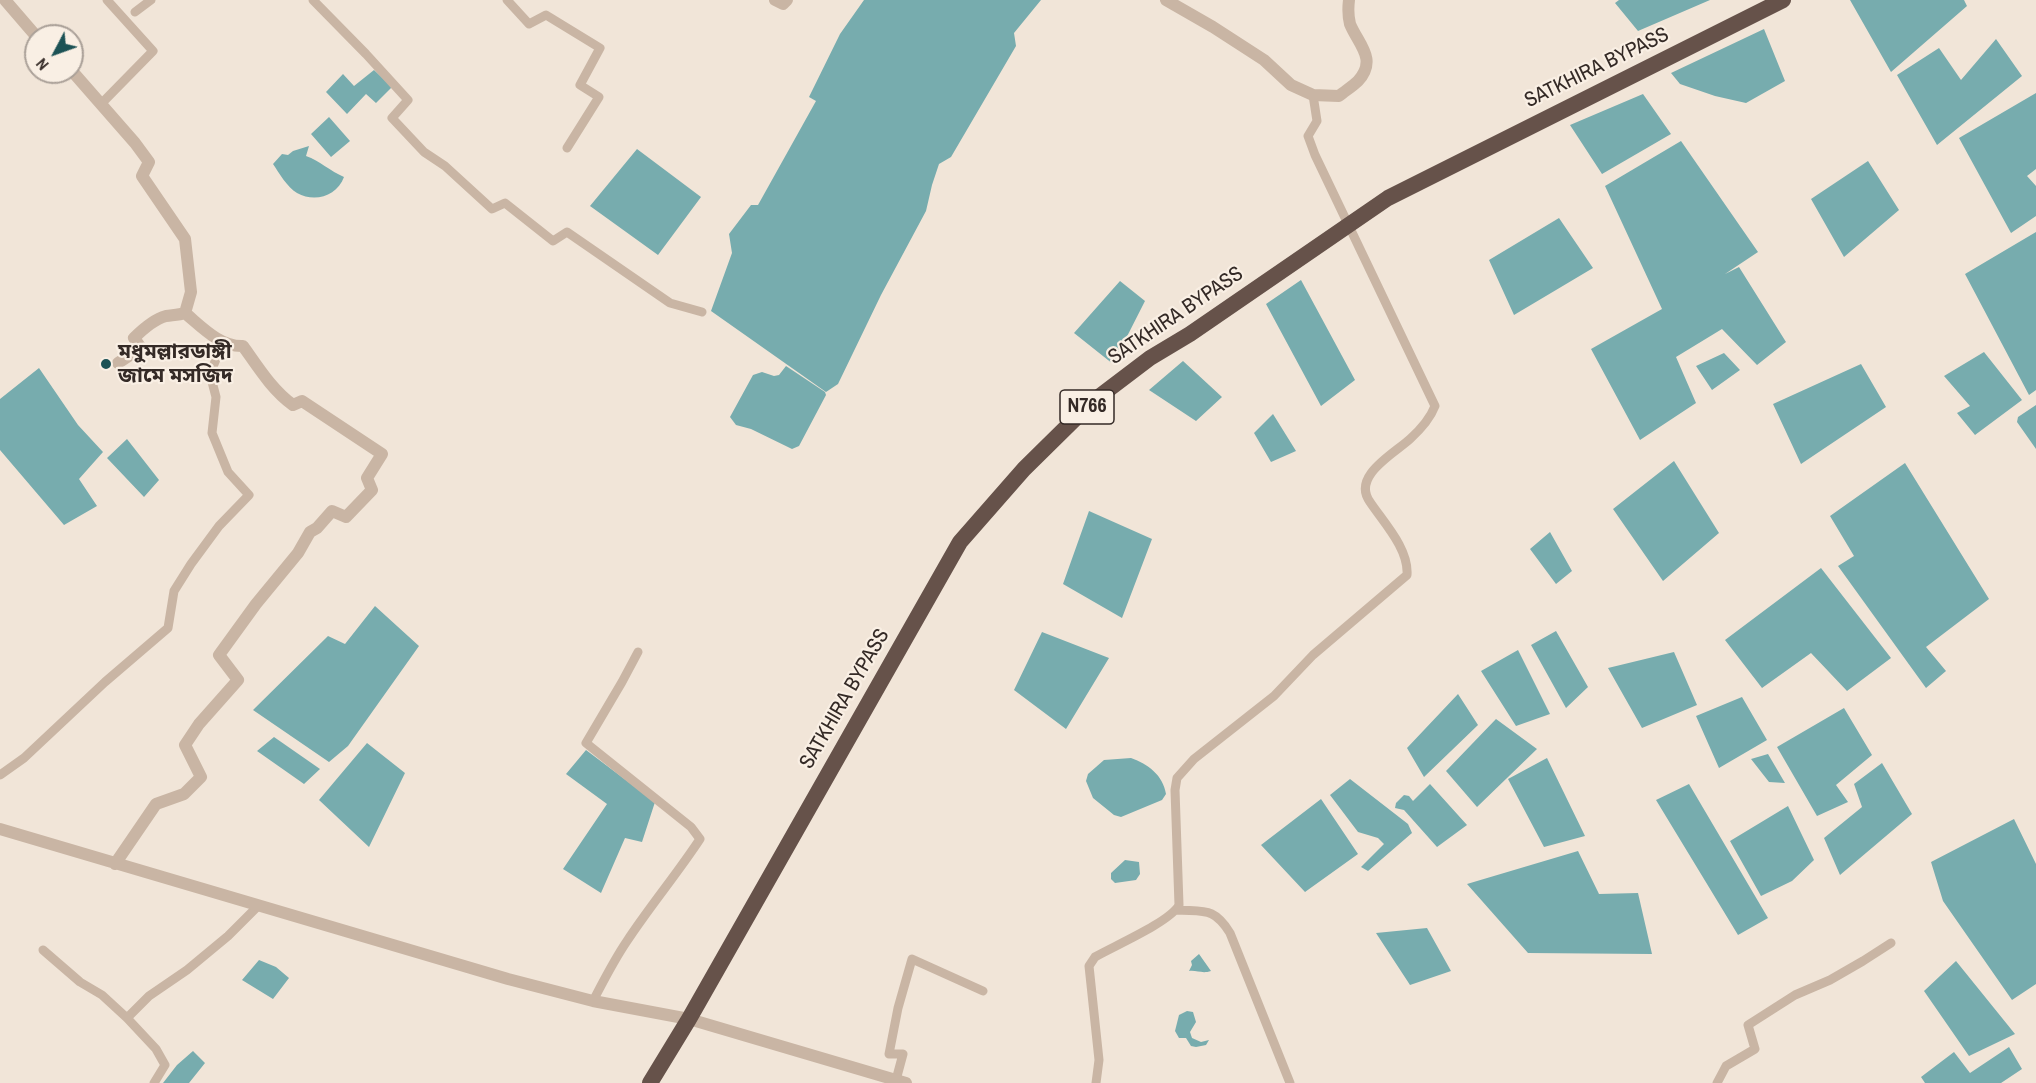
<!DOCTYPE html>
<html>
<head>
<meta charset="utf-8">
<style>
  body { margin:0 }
  #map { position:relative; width:2036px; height:1083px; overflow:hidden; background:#f1e5d8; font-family:"Archivo Narrow",sans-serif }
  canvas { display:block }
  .north { position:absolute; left:24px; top:24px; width:60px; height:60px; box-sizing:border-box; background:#f9efe4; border:2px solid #aaa098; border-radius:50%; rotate:229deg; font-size:16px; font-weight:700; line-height:24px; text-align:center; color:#342a26 }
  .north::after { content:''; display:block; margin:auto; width:21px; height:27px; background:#1c5255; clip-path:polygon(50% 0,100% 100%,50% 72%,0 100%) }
</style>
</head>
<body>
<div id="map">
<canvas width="2036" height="1083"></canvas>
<div class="north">N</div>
</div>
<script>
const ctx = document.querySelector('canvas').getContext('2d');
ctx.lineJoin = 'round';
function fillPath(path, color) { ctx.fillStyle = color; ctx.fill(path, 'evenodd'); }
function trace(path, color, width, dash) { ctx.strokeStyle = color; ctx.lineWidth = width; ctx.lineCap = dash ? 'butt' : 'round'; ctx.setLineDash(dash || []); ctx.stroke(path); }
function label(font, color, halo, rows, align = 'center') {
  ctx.font = font + ' "Archivo Narrow","Noto Sans Bengali",sans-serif'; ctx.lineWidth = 4.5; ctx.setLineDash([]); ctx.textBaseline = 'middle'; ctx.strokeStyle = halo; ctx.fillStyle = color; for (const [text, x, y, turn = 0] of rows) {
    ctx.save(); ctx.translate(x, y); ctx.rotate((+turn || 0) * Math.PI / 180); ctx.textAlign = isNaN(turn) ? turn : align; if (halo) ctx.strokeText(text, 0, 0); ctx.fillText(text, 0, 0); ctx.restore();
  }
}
fillPath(new Path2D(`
  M 864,0 L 1041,0 L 1014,33 L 1016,46 L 951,157 L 939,164 L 932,185 L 926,211 L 881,295 L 838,384 L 826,392 L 711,311 L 732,253 L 729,234 L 751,205 L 758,205 L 816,101 L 809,97 L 840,34 Z
  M 1619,0 L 1710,0 L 1638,31 L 1615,3 Z
  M 1850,0 L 1964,0 L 1967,6 L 1891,72 Z
  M 1764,29 L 1785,81 L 1746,103 L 1715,96 L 1680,84 L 1671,73 Z
  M 1996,39 L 2022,76 L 1937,145 L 1897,75 L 1939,48 L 1961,80 Z
  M 374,70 L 392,87 L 376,103 L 366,94 L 347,114 L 326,92 L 343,74 L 354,86 Z
  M 2036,93 L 2036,169 L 2027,176 L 2036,186 L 2036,216 L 2011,233 L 1959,138 Z
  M 1643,94 L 1671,134 L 1602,174 L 1570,125 Z
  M 329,117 L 350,141 L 331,157 L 311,134 Z
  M 1681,141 L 1758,252 L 1725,274 L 1739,267 L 1786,342 L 1757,365 L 1722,329 L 1676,357 L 1696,403 L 1640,440 L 1591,349 L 1662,309 L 1605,186 Z
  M 309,146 L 306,156 C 320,161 330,171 344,177 C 337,196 315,203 297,193 C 287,187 279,173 273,164 L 282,154 L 288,155 L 293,151 Z
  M 637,149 L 701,197 L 658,255 L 590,206 Z
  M 1868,161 L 1899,210 L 1844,257 L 1811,199 Z
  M 1559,218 L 1593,268 L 1514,315 L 1489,260 Z
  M 2036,232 L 2036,390 L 2029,395 L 1965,274 Z
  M 1301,280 L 1355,380 L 1321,406 L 1266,304 Z
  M 1120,281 L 1145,301 L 1113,364 L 1074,333 Z
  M 1984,352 L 2022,400 L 1975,435 L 1957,413 L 1970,406 L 1944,376 Z
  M 1724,353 L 1740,370 L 1712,390 L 1696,366 Z
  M 1183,361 L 1222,397 L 1196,421 L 1149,390 Z
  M 1861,364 L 1886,407 L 1801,464 L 1773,404 Z
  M 786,366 L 825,392 L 826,395 L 799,446 L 792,449 L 751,429 L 736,425 L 730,417 L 753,375 L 762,372 L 774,376 L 779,375 Z
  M 39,368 L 78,425 L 103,452 L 79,479 L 97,506 L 64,525 L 0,450 L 0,399 Z
  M 2036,405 L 2036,449 L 2017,422 L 2018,417 Z
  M 1273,414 L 1296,451 L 1271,462 L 1254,433 Z
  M 127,439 L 159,480 L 144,497 L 107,458 Z
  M 1674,461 L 1719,533 L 1663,581 L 1613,509 Z
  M 1905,463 L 1989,599 L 1926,647 L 1946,671 L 1926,688 L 1838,566 L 1854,556 L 1830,516 Z
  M 1089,511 L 1152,539 L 1122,618 L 1063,584 Z
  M 1550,532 L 1572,571 L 1556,584 L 1530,549 Z
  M 1821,568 L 1891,658 L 1847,691 L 1811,653 L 1762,688 L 1725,640 Z
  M 375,606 L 419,646 L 348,746 L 329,762 L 253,710 L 328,636 L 345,644 Z
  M 1556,631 L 1588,687 L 1566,708 L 1531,645 Z
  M 1042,632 L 1109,658 L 1066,729 L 1014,690 Z
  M 1518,650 L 1550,714 L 1516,726 L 1481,671 Z
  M 1674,652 L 1697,705 L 1642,728 L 1608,668 Z
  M 1458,694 L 1478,725 L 1424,777 L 1407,748 Z
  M 1742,697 L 1767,740 L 1719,768 L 1696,716 Z
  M 1844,708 L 1872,755 L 1836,785 L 1848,802 L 1817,816 L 1777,747 Z
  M 1496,719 L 1537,749 L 1477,807 L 1446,771 Z
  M 274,737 L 320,769 L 304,784 L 257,751 Z
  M 367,743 L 405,773 L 369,847 L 319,800 Z
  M 586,750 L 655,802 L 642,842 L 625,838 L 601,893 L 563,869 L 607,804 L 566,774 Z
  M 1768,754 L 1785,783 L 1769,782 L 1751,759 Z
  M 1131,758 C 1148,764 1163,775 1166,794 L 1162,800 L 1121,817 L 1114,815 L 1093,798 L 1086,781 L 1088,774 L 1104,760 Z
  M 1547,758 L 1585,836 L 1544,847 L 1508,779 Z
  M 1882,763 L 1912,814 L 1840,875 L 1824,838 L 1862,807 L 1854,784 Z
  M 1350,779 L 1408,824 L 1412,833 L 1368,871 L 1361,867 L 1384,844 L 1378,838 L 1358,832 L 1330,795 Z
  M 1430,784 L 1467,825 L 1437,847 L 1404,810 L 1395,808 L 1396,803 L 1404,795 L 1409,796 L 1413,801 Z
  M 1689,784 L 1768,918 L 1738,935 L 1656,800 Z
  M 1321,799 L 1358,854 L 1305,892 L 1261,845 Z
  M 1788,806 L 1814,860 L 1792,881 L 1761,896 L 1730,841 Z
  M 2014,819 L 2036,864 L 2036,984 L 2012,1000 L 1943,901 L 1931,862 Z
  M 1578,851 L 1599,894 L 1638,893 L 1652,954 L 1528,953 L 1467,884 Z
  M 1125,860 L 1139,862 L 1140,874 L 1136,880 L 1115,883 L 1111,879 L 1111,873 Z
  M 1427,928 L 1451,971 L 1410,985 L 1376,933 Z
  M 1199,954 L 1211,971 C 1202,974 1197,970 1189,971 L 1192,965 L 1191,961 Z
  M 259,960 L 276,967 L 289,978 L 273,999 L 242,980 Z
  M 1956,961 L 2015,1034 L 1969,1056 L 1924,991 Z
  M 1187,1011 L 1193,1012 L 1196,1022 L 1190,1032 L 1192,1038 L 1201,1042 L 1209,1040 L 1206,1045 L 1196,1047 L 1191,1046 L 1186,1038 L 1179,1038 L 1175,1031 L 1179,1015 Z
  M 2009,1047 L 2022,1069 L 2001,1083 L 1925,1083 L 1921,1077 L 1954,1052 L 1970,1073 Z
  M 193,1051 L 205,1063 L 189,1083 L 163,1083 L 177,1065 Z`), '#77acae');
trace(new Path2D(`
  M 313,0 L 366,54 L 408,100 L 392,118 L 424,152 L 445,166 L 492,209 L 505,203 L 553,241 L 567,232 L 670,303 L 702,312
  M 507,0 L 529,24 L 546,15 L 600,48 L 580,85 L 599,97 L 567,148
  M 135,12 L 151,0
  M 98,100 L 102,103 L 153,51 L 107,0
  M 0,775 L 24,758 L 105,682 L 168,628 L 174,591 L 191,564 L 219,526 L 249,495 L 228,472 L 212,433 L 216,397 L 210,374 L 223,342
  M 1177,910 C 1204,912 1214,907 1230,933 L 1290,1083
  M 43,950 L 80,982 L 102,995 L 127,1018 L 156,1049 L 165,1065 L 154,1083
  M 593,1001 C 604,980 614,960 627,941 C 650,906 677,874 700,839 L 691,827 L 586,743 L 622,682 L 638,652
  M 127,1018 L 149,996 L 187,970 L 228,936 L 259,905
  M 896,1080 L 903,1054 L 889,1054 L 898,1008 L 912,959 L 983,991
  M 1096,1083 L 1099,1060 L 1089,966 L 1095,957 C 1114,946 1170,922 1179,905 L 1175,790 L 1177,778 L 1194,759 L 1274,696 L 1313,655 L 1407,575 C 1409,549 1384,523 1370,502 C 1351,476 1395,453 1410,439 C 1421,429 1430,419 1435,406 L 1315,155 L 1308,136 L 1317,121 L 1313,95
  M 1717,1083 L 1726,1066 L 1755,1049 L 1748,1025 L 1795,995 L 1830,980 L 1863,961 L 1891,943`), '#c9b5a4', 9);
trace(new Path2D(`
  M 5,0 L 36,36
  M 775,0 L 783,4 L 787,0
  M 1166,0 L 1213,27 L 1264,60 L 1291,85 L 1313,95 L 1339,96 C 1345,91 1353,86 1358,81 C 1378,59 1358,44 1350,24 C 1348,16 1348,8 1349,0
  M 72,71 L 135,143 L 149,162 L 142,176 L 185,239 L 191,292 L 185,313 C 202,327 220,347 243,346 C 258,367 272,390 293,405 L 302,401 L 382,454 L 367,478 L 372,490 L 346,517 L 332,511 L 317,528 L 310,532 L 298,553 L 256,604 L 219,655 L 238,680 L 199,724 L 185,745 L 201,777 L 184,794 L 156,804 L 115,864
  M 118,363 L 141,348 L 134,338 C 142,330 155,319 166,316 C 173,315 179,315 185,313
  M 0,829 L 508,979 L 593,1001 L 689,1019 L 906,1083`), '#c9b5a4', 12);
trace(new Path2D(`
  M 650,1083 L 689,1019 L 960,542 L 1024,469 L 1092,402 L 1150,358 L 1190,334 L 1388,198 L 1783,0`), '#66524a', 16);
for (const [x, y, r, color] of [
  [106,364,6,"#1c5255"]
]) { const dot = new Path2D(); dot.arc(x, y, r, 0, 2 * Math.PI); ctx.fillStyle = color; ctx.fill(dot); trace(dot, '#f9efe4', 2); }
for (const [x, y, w] of [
  [1087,407,54]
]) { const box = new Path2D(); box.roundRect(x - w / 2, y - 17, w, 34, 4.5); ctx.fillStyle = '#f9efe4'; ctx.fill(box); trace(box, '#342a26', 1.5); }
label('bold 20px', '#342a26', null, [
  ["N766",1087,407]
]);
label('21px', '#342a26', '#f9efe4', [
  ["SATKHIRA BYPASS",1597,68,-26],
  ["SATKHIRA BYPASS",1176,316,-34],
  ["SATKHIRA BYPASS",845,699,-60]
]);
label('bold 21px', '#342a26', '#f9efe4', [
  ["মধুমল্লারডাঙ্গী",118,352],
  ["জামে মসজিদ",118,376]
], 'left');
</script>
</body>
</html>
